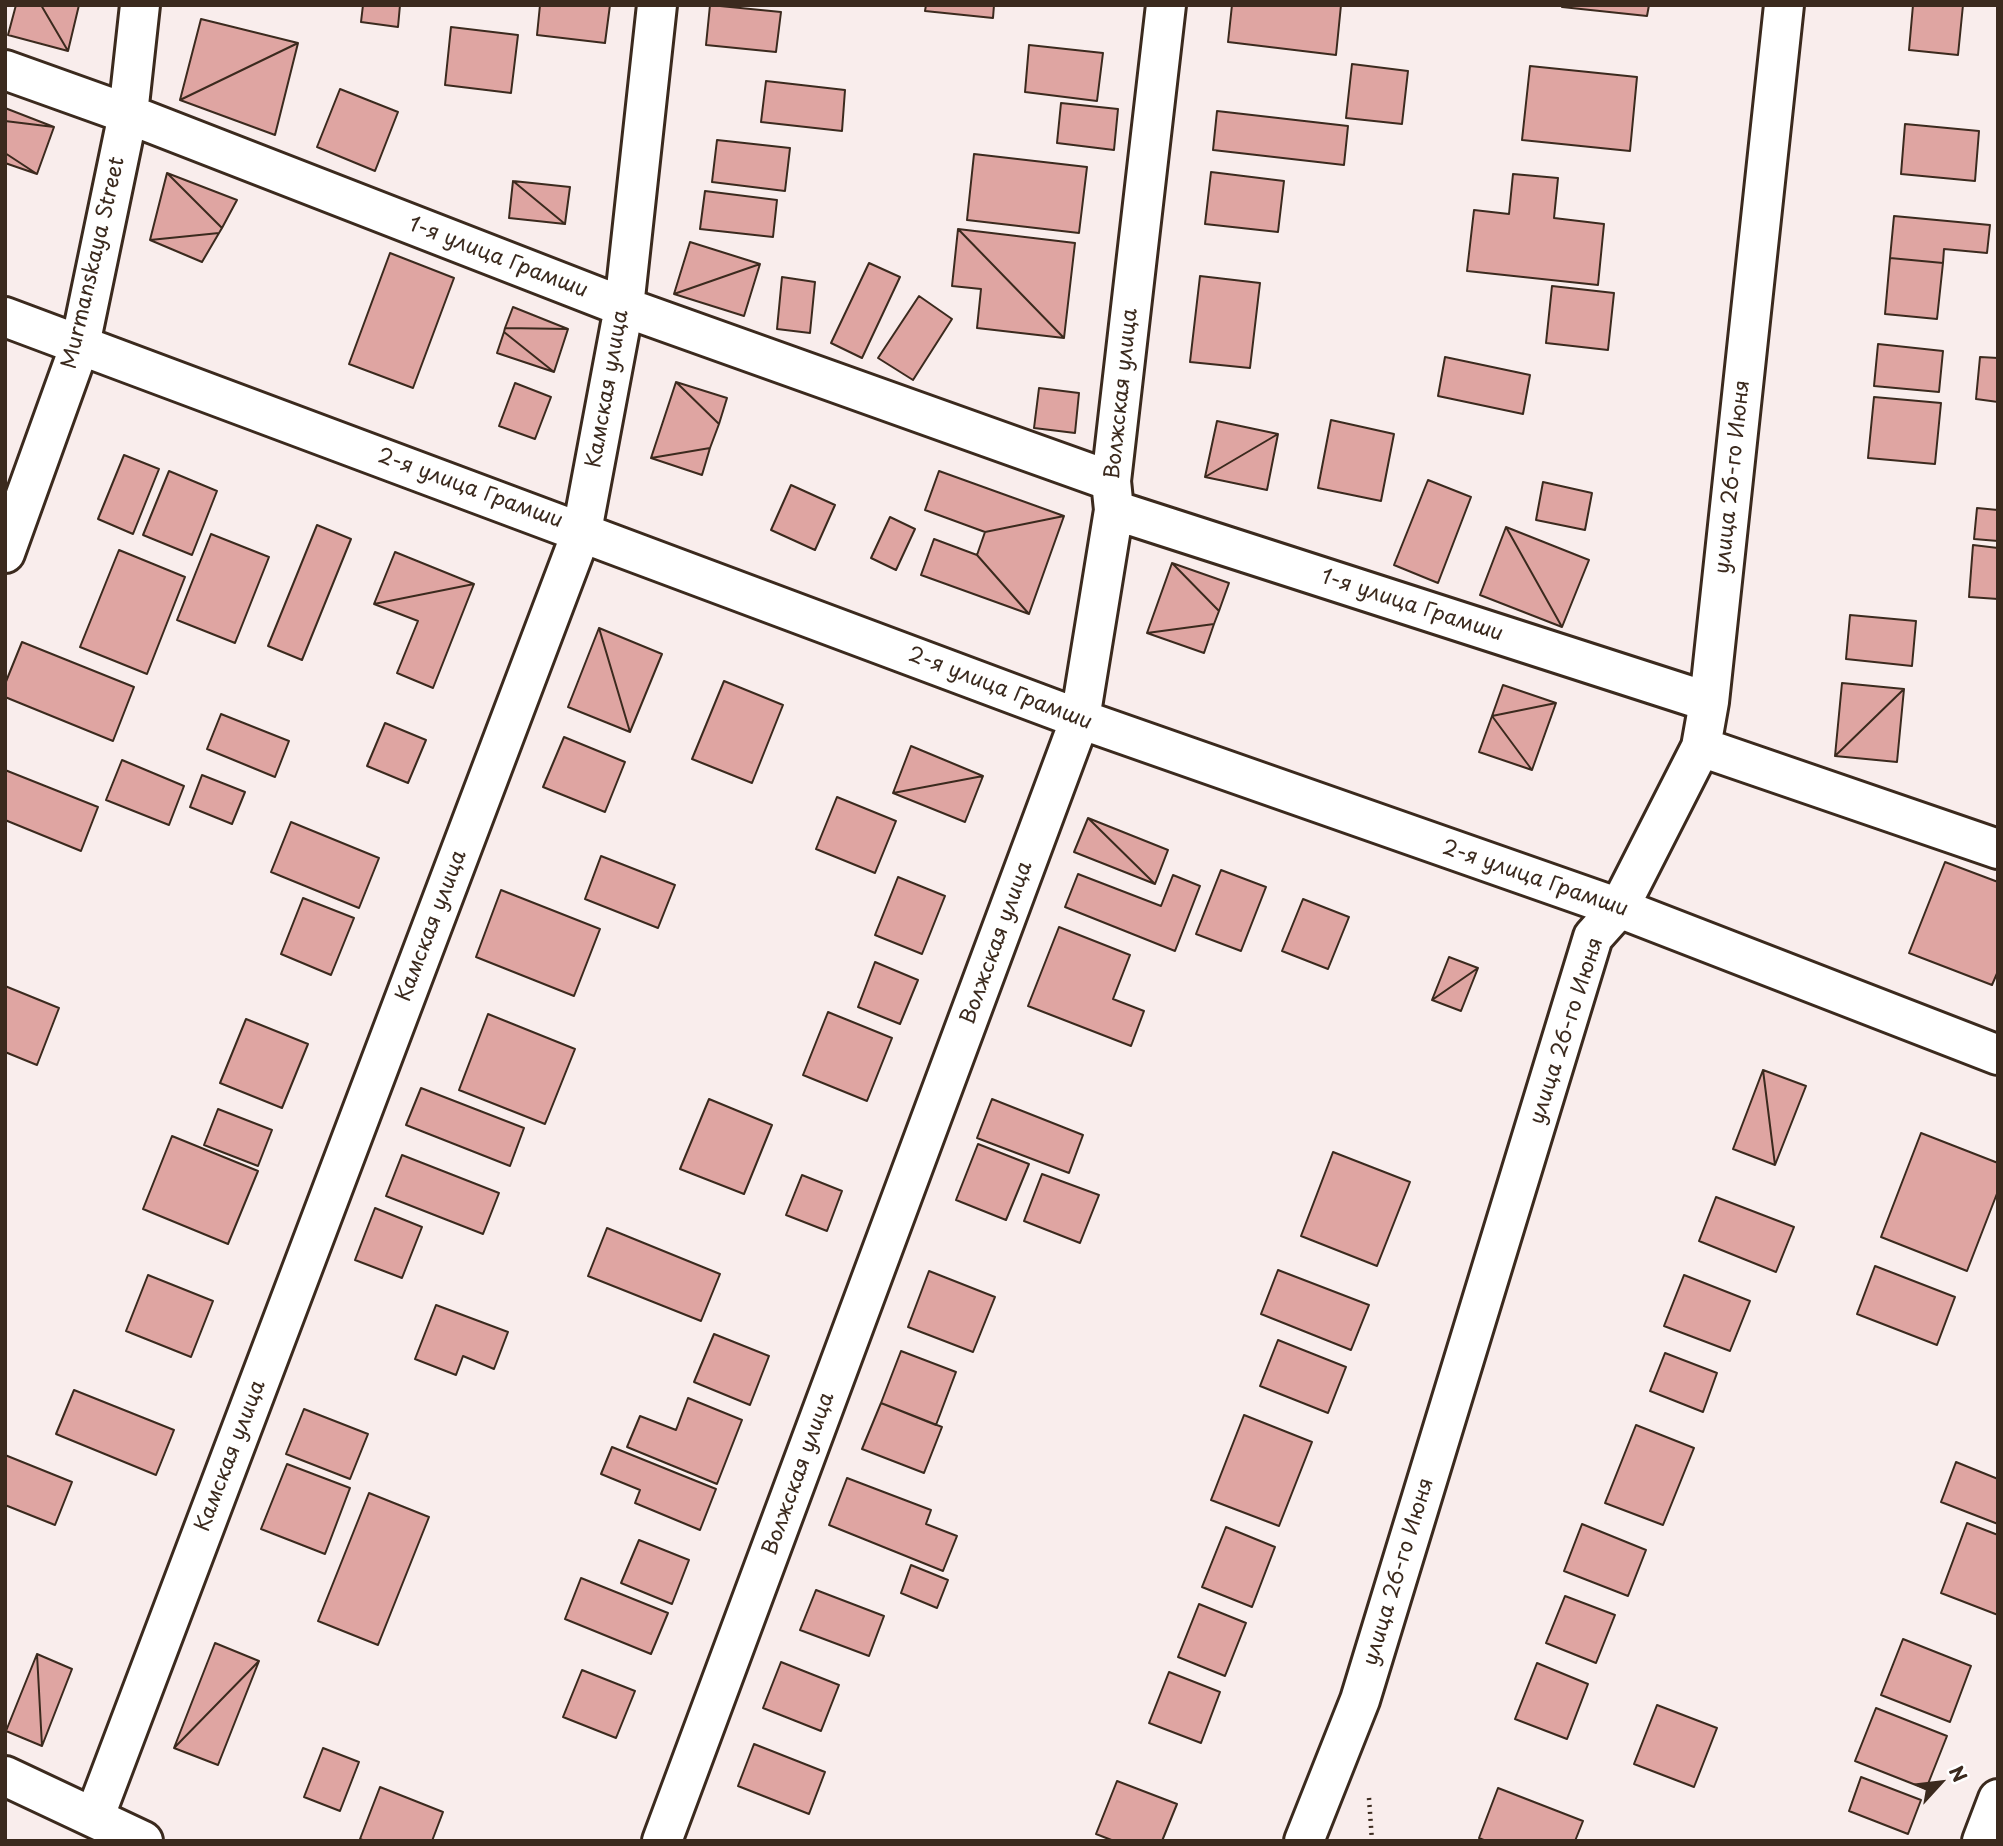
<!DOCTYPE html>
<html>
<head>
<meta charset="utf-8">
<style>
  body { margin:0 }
  #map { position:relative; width:2003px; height:1846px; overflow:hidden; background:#f9edec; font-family:"Playpen Sans",sans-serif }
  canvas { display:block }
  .frame { position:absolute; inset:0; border:7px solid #3b2a1e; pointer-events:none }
  .north { position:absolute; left:1905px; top:1748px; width:70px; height:70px; -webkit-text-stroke:5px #fff; paint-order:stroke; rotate:63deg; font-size:19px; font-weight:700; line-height:28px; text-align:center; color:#3b2a1e }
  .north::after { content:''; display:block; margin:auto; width:24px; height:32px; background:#3b2a1e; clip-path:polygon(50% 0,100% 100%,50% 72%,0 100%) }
</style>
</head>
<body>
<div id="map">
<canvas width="2003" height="1846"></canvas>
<div class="frame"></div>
<div class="north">N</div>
</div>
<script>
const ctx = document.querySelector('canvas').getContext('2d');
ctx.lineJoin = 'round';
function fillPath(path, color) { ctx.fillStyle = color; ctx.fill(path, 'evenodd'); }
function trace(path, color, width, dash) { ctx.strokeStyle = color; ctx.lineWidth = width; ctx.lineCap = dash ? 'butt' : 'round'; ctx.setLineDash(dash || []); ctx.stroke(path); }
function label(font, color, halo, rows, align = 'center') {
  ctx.font = font + ' "Playpen Sans",sans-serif'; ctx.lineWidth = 6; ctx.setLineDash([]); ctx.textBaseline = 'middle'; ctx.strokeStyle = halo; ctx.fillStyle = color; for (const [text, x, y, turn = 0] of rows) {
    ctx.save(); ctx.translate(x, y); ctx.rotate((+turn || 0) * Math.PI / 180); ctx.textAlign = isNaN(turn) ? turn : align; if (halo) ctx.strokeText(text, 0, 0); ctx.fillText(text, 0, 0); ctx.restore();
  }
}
const building = new Path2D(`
  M 16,5 L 41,5 L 68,51 L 8,35 Z
  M 41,5 L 79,5 L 68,51 Z
  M 363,5 L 400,5 L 398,27 L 361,22 Z
  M 540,5 L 610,5 L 605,43 L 537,35 Z
  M 710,5 L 781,12 L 776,52 L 706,45 Z
  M 926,5 L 994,5 L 993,18 L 925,11 Z
  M 1232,5 L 1341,5 L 1336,55 L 1228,42 Z
  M 1563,5 L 1649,5 L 1647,16 L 1562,7 Z
  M 1913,5 L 1963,5 L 1958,55 L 1909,50 Z
  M 201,19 L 298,43 L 180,100 Z
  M 451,27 L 518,35 L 511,93 L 445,85 Z
  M 298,43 L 275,135 L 180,100 Z
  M 1029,45 L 1103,53 L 1097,101 L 1025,92 Z
  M 1352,64 L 1408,71 L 1402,124 L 1346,118 Z
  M 1530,66 L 1637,77 L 1630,151 L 1522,140 Z
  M 766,81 L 845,90 L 842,131 L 761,122 Z
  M 340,89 L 398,112 L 375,171 L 317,147 Z
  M 1061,103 L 1118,109 L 1114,150 L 1057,143 Z
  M 5,108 L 54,127 L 5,121 Z
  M 1217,111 L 1348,126 L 1344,165 L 1213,150 Z
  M 5,121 L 54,127 L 37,174 L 5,153 Z
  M 1905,124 L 1979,131 L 1975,181 L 1901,174 Z
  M 717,140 L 790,148 L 785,191 L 712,182 Z
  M 5,153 L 37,174 L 5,163 Z
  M 974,154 L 1087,167 L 1079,233 L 967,220 Z
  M 1211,172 L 1284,181 L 1278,232 L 1205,224 Z
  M 167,173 L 222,228 L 219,233 L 150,240 Z
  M 167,173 L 237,200 L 222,228 Z
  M 1513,174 L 1558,178 L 1554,218 L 1604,224 L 1598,285 L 1467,271 L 1474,210 L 1509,214 Z
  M 513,181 L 570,187 L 565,224 Z
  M 513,181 L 565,224 L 509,218 Z
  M 705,191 L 777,200 L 773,237 L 700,229 Z
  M 1894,216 L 1990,225 L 1987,253 L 1944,249 L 1943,263 L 1890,258 Z
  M 958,229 L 1075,243 L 1064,338 Z
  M 958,229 L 1064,338 L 977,328 L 981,289 L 952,286 Z
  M 219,233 L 202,262 L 150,240 Z
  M 690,242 L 760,264 L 674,294 Z
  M 390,253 L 454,278 L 413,388 L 349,364 Z
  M 1890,258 L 1943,263 L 1937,319 L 1885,314 Z
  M 869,263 L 900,277 L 862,358 L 831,343 Z
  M 760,264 L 744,316 L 674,294 Z
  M 1200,276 L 1260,283 L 1250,368 L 1190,362 Z
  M 782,277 L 815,282 L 810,333 L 777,329 Z
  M 1552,286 L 1614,293 L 1608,350 L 1546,343 Z
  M 919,296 L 952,319 L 913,380 L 878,358 Z
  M 513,307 L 568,329 L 505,328 Z
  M 505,328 L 568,329 L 554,372 L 504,332 Z
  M 504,332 L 554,372 L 497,353 Z
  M 1878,344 L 1943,351 L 1939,392 L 1874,386 Z
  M 1445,357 L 1530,375 L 1523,414 L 1438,396 Z
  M 1980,357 L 1998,358 L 1998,402 L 1976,399 Z
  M 676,382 L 719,424 L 710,448 L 651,458 Z
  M 676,382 L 727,398 L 719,424 Z
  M 515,383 L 551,397 L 535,439 L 499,426 Z
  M 1039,388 L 1079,393 L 1075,433 L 1034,428 Z
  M 1874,397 L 1941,403 L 1935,464 L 1868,458 Z
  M 1331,420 L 1394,434 L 1381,501 L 1318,488 Z
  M 1217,421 L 1278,434 L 1205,477 Z
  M 1278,434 L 1267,490 L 1205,477 Z
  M 710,448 L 702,475 L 651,458 Z
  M 124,455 L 159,469 L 133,534 L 98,519 Z
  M 169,471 L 217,491 L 192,555 L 143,535 Z
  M 939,471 L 1064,516 L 985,532 L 925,510 Z
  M 1428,480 L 1471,497 L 1438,583 L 1394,565 Z
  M 1543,482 L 1592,493 L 1585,530 L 1536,520 Z
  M 791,485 L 835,505 L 815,550 L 771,530 Z
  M 1977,508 L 1998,510 L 1998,541 L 1974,539 Z
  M 1064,516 L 1029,614 L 977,555 L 985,532 Z
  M 890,517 L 915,529 L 896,570 L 871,558 Z
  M 317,525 L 351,539 L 302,660 L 268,646 Z
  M 1506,527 L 1589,560 L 1562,627 Z
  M 1506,527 L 1562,627 L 1480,595 Z
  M 211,534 L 269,557 L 235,643 L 177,620 Z
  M 934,539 L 977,555 L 1029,614 L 921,575 Z
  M 1973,545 L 1998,548 L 1998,599 L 1969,597 Z
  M 119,550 L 185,577 L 147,674 L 80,647 Z
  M 395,552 L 474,584 L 374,604 Z
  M 1172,563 L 1219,611 L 1214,624 L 1147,633 Z
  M 1172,563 L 1229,583 L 1219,611 Z
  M 474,584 L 433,688 L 397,673 L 418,621 L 374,604 Z
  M 1850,615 L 1916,621 L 1912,666 L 1846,659 Z
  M 1214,624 L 1204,653 L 1147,633 Z
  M 599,628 L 630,732 L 568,707 Z
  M 599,628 L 662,654 L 630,732 Z
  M 22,642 L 134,687 L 113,741 L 5,697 L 5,684 Z
  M 724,681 L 783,705 L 752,783 L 692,759 Z
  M 1842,683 L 1904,689 L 1835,756 Z
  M 1503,685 L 1556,703 L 1492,716 Z
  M 1904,689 L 1897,762 L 1835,756 Z
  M 1556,703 L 1532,770 L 1492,716 Z
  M 221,714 L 289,741 L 275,777 L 207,749 Z
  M 1492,716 L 1532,770 L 1479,752 Z
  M 385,723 L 426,740 L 408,783 L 367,766 Z
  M 564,737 L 625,762 L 605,812 L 543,787 Z
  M 911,746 L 983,776 L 893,793 Z
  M 122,760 L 184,786 L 169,825 L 106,800 Z
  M 5,770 L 98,807 L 81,851 L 5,820 Z
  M 202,775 L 245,792 L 232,824 L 190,807 Z
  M 983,776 L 965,822 L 893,793 Z
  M 837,797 L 896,821 L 875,873 L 816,849 Z
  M 1088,818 L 1168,850 L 1155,884 Z
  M 1088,818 L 1155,884 L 1074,852 Z
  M 291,822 L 379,858 L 359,908 L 271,872 Z
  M 601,856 L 675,885 L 658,928 L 585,899 Z
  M 1945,862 L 1998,882 L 1998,971 L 1992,985 L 1909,953 Z
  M 1221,870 L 1266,887 L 1241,951 L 1196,934 Z
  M 1078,874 L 1161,906 L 1173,875 L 1200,886 L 1175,951 L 1065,907 Z
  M 898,877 L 945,896 L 922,954 L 875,935 Z
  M 501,890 L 600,929 L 574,996 L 476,957 Z
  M 303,898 L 354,918 L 331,975 L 281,954 Z
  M 1303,899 L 1349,917 L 1328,969 L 1282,951 Z
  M 1059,927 L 1130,955 L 1113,999 L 1144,1011 L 1131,1046 L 1028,1006 Z
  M 1449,957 L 1478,968 L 1432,1000 Z
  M 875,962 L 918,980 L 900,1024 L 858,1007 Z
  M 1478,968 L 1461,1011 L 1432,1000 Z
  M 5,986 L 59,1008 L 37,1065 L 5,1052 Z
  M 828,1012 L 892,1038 L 867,1101 L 803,1075 Z
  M 488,1014 L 575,1049 L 545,1124 L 459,1090 Z
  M 246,1019 L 308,1044 L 282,1108 L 220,1083 Z
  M 1763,1070 L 1806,1086 L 1775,1165 Z
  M 1763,1070 L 1775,1165 L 1733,1149 Z
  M 421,1088 L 524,1128 L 510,1166 L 406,1125 Z
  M 709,1099 L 772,1125 L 744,1194 L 680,1169 Z
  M 992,1099 L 1083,1135 L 1069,1173 L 977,1138 Z
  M 218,1109 L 272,1130 L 258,1166 L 204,1145 Z
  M 1921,1133 L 1998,1163 L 1998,1191 L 1967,1271 L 1881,1237 Z
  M 172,1136 L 258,1171 L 228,1244 L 143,1209 Z
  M 978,1144 L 1029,1164 L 1006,1220 L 956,1200 Z
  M 1333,1152 L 1410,1182 L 1377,1266 L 1301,1236 Z
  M 402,1155 L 499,1193 L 483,1234 L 386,1196 Z
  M 1042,1174 L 1099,1195 L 1080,1243 L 1024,1221 Z
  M 802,1175 L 842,1191 L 827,1231 L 786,1215 Z
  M 1716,1197 L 1794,1227 L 1776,1272 L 1699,1241 Z
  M 375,1208 L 422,1227 L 402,1278 L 355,1260 Z
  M 607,1228 L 720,1274 L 701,1321 L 588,1276 Z
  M 1875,1266 L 1955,1297 L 1937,1345 L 1857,1314 Z
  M 1278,1270 L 1369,1305 L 1351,1350 L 1261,1314 Z
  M 929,1271 L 995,1297 L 973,1352 L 908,1327 Z
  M 148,1275 L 213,1301 L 191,1357 L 126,1331 Z
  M 1684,1275 L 1750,1301 L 1730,1351 L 1664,1326 Z
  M 436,1305 L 508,1332 L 494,1369 L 463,1356 L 456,1375 L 415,1359 Z
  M 714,1334 L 769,1356 L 750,1405 L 694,1382 Z
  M 1278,1340 L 1346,1367 L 1328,1413 L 1260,1386 Z
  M 901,1351 L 956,1372 L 936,1425 L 881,1403 Z
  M 1665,1353 L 1717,1373 L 1703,1412 L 1650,1391 Z
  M 74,1390 L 174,1430 L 156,1475 L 56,1434 Z
  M 688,1398 L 742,1420 L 717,1484 L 627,1447 L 640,1416 L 676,1430 Z
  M 881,1403 L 942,1427 L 924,1473 L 862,1449 Z
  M 304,1409 L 368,1434 L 350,1479 L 286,1454 Z
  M 1244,1415 L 1312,1442 L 1279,1526 L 1211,1500 Z
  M 1636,1425 L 1694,1448 L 1663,1525 L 1605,1503 Z
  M 612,1447 L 716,1489 L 700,1530 L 635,1503 L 640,1490 L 601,1474 Z
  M 5,1455 L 72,1482 L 55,1525 L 5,1505 Z
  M 1956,1462 L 1998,1479 L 1998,1524 L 1941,1502 Z
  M 287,1464 L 350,1488 L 325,1554 L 261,1529 Z
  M 847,1478 L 931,1510 L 926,1524 L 957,1536 L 943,1571 L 829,1525 Z
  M 369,1493 L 429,1517 L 378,1645 L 318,1621 Z
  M 1967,1523 L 1998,1535 L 1998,1615 L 1941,1593 Z
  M 1582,1524 L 1646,1550 L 1628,1596 L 1564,1571 Z
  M 1226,1527 L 1275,1547 L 1252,1607 L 1202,1587 Z
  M 639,1540 L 689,1560 L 672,1604 L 621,1583 Z
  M 911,1565 L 948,1580 L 937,1608 L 901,1593 Z
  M 581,1578 L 668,1613 L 651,1654 L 565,1619 Z
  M 816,1590 L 884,1616 L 869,1656 L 800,1630 Z
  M 1565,1596 L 1615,1615 L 1596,1663 L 1546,1643 Z
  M 1199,1604 L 1246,1623 L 1225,1676 L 1178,1657 Z
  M 1903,1639 L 1971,1666 L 1950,1722 L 1881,1695 Z
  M 215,1643 L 259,1661 L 174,1748 Z
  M 37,1654 L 72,1669 L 42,1746 Z
  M 37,1654 L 42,1746 L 6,1731 Z
  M 259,1661 L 218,1765 L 174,1748 Z
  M 781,1662 L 839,1685 L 821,1731 L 763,1708 Z
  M 1537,1663 L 1588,1684 L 1567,1739 L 1515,1719 Z
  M 582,1670 L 635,1691 L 616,1738 L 563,1717 Z
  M 1169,1672 L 1220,1692 L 1201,1743 L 1149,1723 Z
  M 1657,1705 L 1717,1728 L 1694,1787 L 1634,1764 Z
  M 1876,1708 L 1947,1736 L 1926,1789 L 1855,1761 Z
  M 754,1744 L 825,1772 L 809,1814 L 738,1786 Z
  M 323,1748 L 359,1762 L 340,1811 L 304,1797 Z
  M 1861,1777 L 1921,1800 L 1908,1834 L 1849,1811 Z
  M 1117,1781 L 1177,1804 L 1162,1841 L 1114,1841 L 1096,1834 Z
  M 380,1787 L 443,1812 L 432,1841 L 365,1841 L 360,1839 Z
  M 1498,1788 L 1583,1821 L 1575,1841 L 1486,1841 L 1479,1838 Z`);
fillPath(building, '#dfa5a2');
trace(building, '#3b2a1e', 2);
const minor = new Path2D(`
  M 5,70 L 128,114 L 624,307 L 1111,481
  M 5,317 L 1080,719 L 1619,908 L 1998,1055
  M 1114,510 L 1709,702
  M 5,553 L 80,345 L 128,114 L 140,5
  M 1701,747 L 1998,849
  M 5,1776 L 143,1841
  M 94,1818 L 582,531 L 624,307 L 657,5
  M 662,1841 L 1080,719 L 1114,510 L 1111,481 L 1166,5
  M 1304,1841 L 1360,1700 L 1593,937 L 1619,908 L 1701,747 L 1709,702 L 1784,5
  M 1982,1841 L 1998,1799`);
trace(minor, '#3b2a1e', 44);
trace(new Path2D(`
  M 1369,1798 L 1372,1841`), '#3b2a1e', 4.5, [2, 5]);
trace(minor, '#fff', 38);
label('21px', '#3b2a1e', '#fff', [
  ["1-я улица Грамши",498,258,21],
  ["Murmanskaya Street",94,263,-77],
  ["Камская улица",608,389,-80],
  ["Волжская улица",1122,394,-84],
  ["улица 26-го Июня",1733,477,-84],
  ["2-я улица Грамши",470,489,20],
  ["1-я улица Грамши",1412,606,18],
  ["2-я улица Грамши",1000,689,21],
  ["2-я улица Грамши",1535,879,19],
  ["Камская улица",432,926,-69],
  ["Волжская улица",997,943,-70],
  ["улица 26-го Июня",1567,1031,-72],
  ["Камская улица",231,1456,-69],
  ["Волжская улица",799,1474,-70],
  ["улица 26-го Июня",1399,1572,-73]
]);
</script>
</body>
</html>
